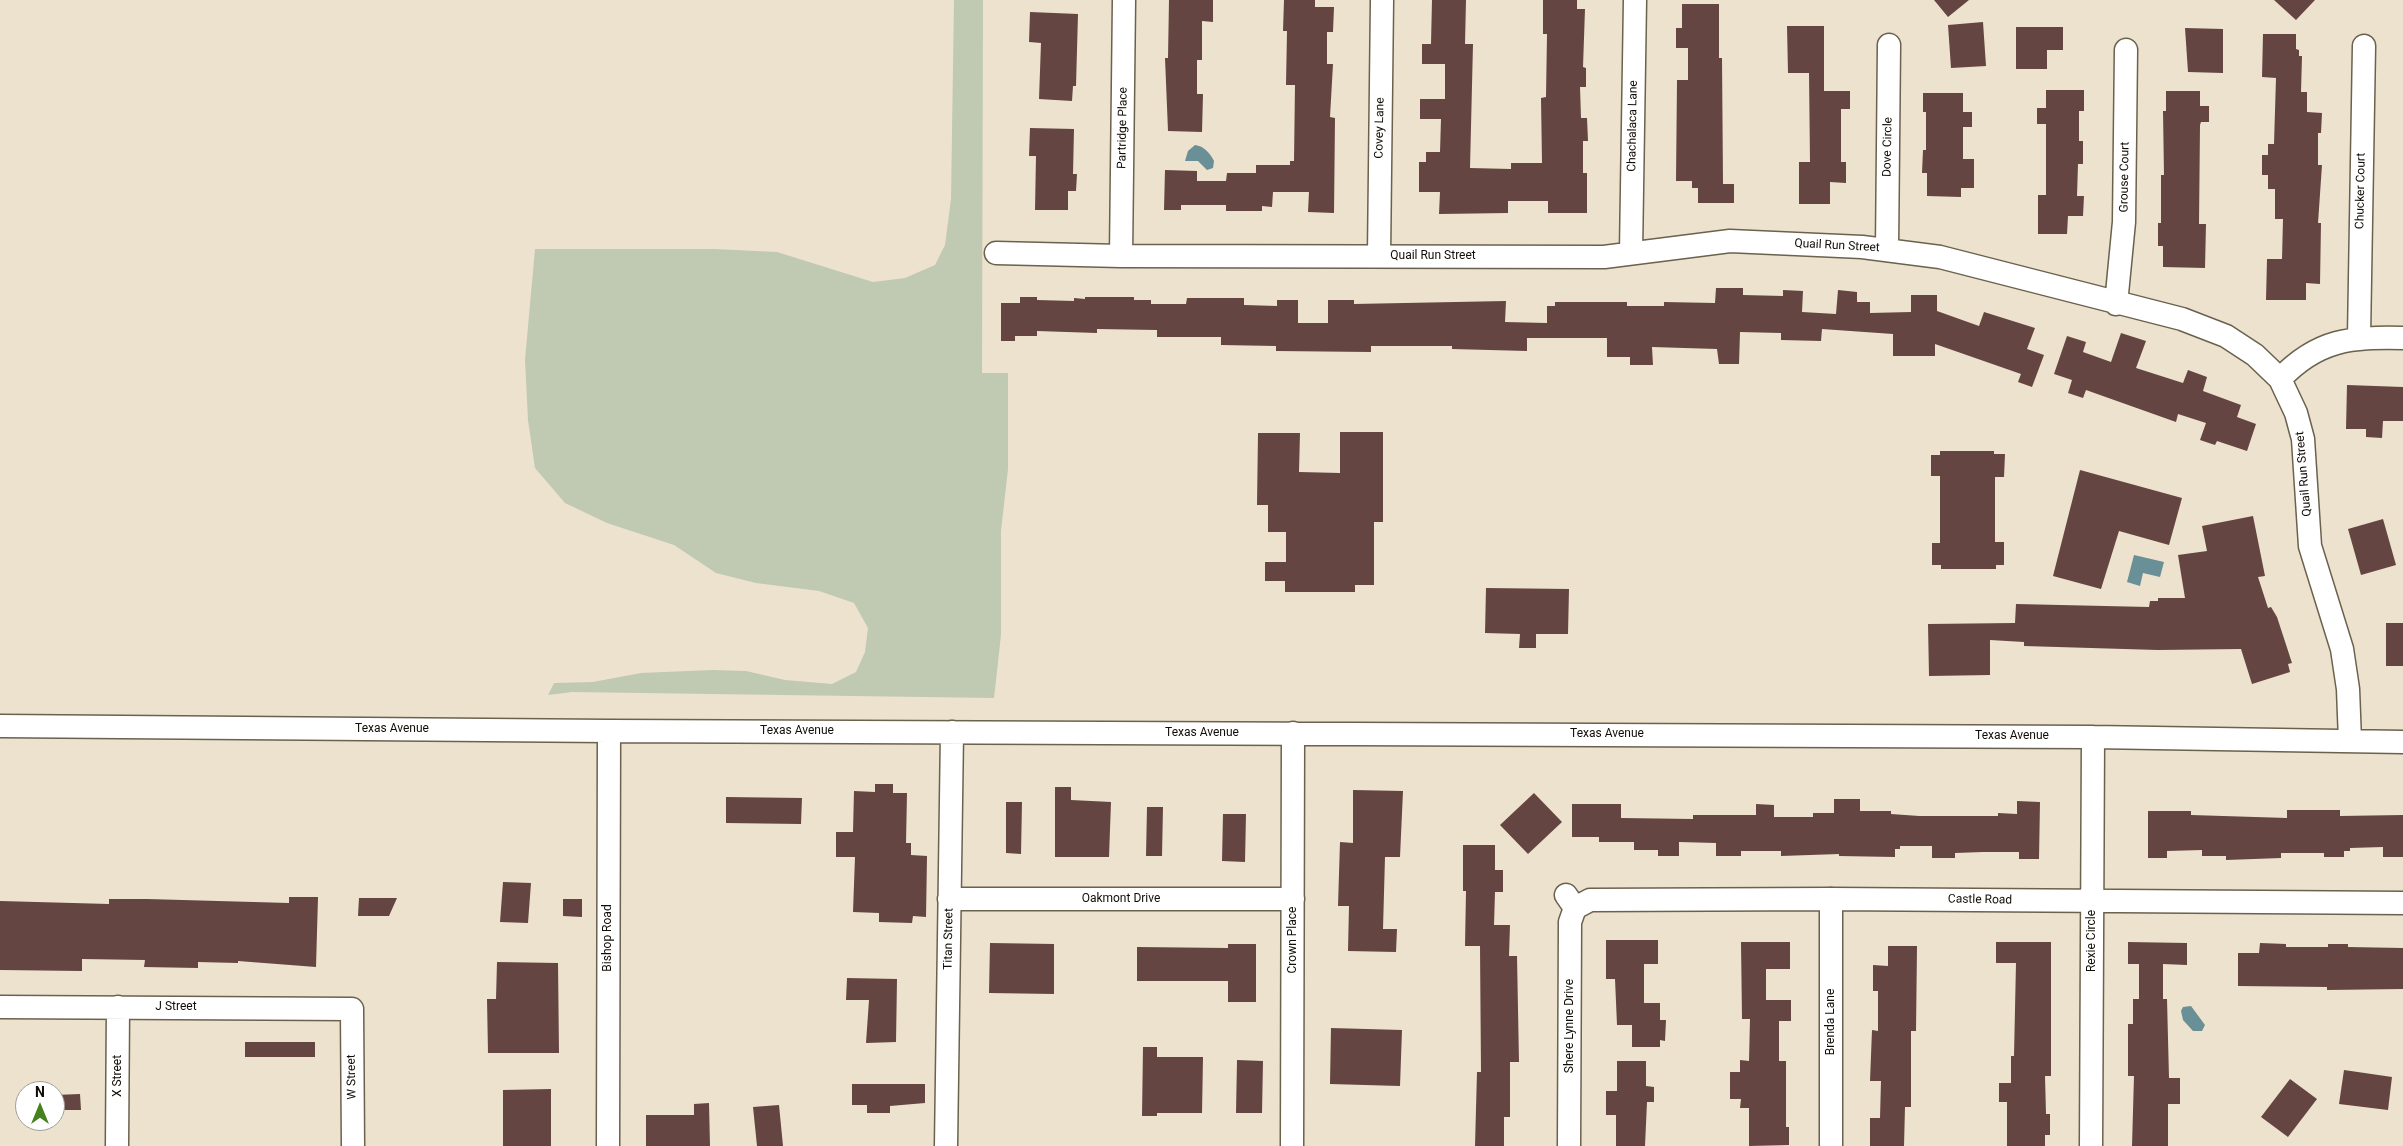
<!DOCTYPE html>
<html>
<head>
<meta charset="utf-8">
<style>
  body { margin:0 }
  #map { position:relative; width:2403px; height:1146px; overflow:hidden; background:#ede2cd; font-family:Roboto,sans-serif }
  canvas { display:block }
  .north { position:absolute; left:15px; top:1081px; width:50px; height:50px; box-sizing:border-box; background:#fff; border:1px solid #9f9e9b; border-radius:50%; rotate:0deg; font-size:14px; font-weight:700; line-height:20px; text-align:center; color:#100c06 }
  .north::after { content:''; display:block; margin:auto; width:18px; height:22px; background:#45811d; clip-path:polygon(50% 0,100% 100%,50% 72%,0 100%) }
</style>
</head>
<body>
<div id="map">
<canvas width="2403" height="1146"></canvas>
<div class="north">N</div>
</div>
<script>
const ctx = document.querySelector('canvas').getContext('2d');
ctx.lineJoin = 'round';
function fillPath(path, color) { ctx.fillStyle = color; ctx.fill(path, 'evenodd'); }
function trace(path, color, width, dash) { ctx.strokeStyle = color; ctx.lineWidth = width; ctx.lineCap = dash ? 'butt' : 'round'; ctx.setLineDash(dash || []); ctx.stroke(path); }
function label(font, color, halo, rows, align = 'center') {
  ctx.font = font + ' Roboto,sans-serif'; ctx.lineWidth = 5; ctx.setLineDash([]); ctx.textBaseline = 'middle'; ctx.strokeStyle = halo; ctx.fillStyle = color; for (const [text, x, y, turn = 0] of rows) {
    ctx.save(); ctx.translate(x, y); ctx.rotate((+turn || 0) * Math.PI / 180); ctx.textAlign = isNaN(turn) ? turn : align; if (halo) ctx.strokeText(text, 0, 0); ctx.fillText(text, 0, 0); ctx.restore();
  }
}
fillPath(new Path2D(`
  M 954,0 L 983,0 L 982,373 L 1008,373 L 1008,469 L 1001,531 L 1001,635 L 994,698 L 572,692 L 548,695 L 554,683 L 593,682 L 641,673 L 712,670 L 746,671 L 785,680 L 832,684 L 856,672 L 865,652 L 868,628 L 854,603 L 819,591 L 756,583 L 716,573 L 674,545 L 607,523 L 565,503 L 535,468 L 528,420 L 525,360 L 535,249 L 714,249 L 777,252 L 873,282 L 905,278 L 935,265 L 945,245 L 951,199 Z`), '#c0c9b2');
fillPath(new Path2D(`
  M 1195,145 C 1204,146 1210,153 1214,161 L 1213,168 L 1207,170 L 1198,161 L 1185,161 L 1188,151 Z
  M 2134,555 L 2164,562 L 2160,577 L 2143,573 L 2140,586 L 2127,582 Z
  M 2191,1006 L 2205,1025 L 2202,1031 L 2193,1031 L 2183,1020 L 2181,1011 L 2183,1007 Z`), '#698f97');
fillPath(new Path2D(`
  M 1169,0 L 1213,0 L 1213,22 L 1202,21 L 1202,60 L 1197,60 L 1197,94 L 1203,94 L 1202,132 L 1168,131 L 1165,58 L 1168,58 Z
  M 1284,0 L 1315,0 L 1315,7 L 1334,7 L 1333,32 L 1327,32 L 1327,64 L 1333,64 L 1330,117 L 1335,118 L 1334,213 L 1308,212 L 1309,192 L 1273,192 L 1272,207 L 1262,206 L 1262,211 L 1226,211 L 1226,205 L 1181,205 L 1181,210 L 1164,210 L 1165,170 L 1197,171 L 1197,181 L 1226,181 L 1227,173 L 1256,173 L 1256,165 L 1290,165 L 1290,161 L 1294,161 L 1295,85 L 1286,85 L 1287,31 L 1283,31 Z
  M 1432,0 L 1466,0 L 1465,44 L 1473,44 L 1470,168 L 1511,169 L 1511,163 L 1542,163 L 1541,98 L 1546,97 L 1547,34 L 1543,34 L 1543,0 L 1577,0 L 1577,9 L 1585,9 L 1583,67 L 1586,68 L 1586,87 L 1580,87 L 1581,118 L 1587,118 L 1588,141 L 1583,141 L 1583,173 L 1587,173 L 1587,213 L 1548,213 L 1548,201 L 1508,201 L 1508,213 L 1439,214 L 1440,192 L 1419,192 L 1419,162 L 1426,162 L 1426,152 L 1440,152 L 1441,119 L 1420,119 L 1420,99 L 1445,99 L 1445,64 L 1422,64 L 1422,44 L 1431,44 Z
  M 1934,0 L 1969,0 L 1948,17 Z
  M 2274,0 L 2315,0 L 2296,20 Z
  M 1682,4 L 1719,4 L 1719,58 L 1722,58 L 1723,184 L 1734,184 L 1734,203 L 1698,203 L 1698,188 L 1692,188 L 1692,181 L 1676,181 L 1677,80 L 1688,80 L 1688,48 L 1676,48 L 1676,28 L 1682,28 Z
  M 1030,12 L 1078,14 L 1076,86 L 1073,86 L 1072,101 L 1039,99 L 1041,43 L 1029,42 Z
  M 1983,22 L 1986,66 L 1951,68 L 1948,25 Z
  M 1787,26 L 1824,26 L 1824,91 L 1850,91 L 1850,109 L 1841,109 L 1841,162 L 1846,162 L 1846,183 L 1830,182 L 1830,204 L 1799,204 L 1799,162 L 1810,162 L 1809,73 L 1788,73 Z
  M 2016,27 L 2063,27 L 2063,50 L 2047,50 L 2047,69 L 2016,69 Z
  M 2185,28 L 2223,29 L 2223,73 L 2188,72 Z
  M 2263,34 L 2296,34 L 2296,49 L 2299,50 L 2299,56 L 2302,56 L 2301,92 L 2307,92 L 2307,112 L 2322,113 L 2321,133 L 2318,133 L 2318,165 L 2322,165 L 2318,223 L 2321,223 L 2320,284 L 2306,283 L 2306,300 L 2266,300 L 2267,259 L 2282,259 L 2283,219 L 2275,219 L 2275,189 L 2268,189 L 2268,175 L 2262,175 L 2262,155 L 2268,155 L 2268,144 L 2274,144 L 2276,78 L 2262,77 Z
  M 2046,90 L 2084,90 L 2084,111 L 2079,111 L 2079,141 L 2083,141 L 2083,164 L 2078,164 L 2077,196 L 2084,196 L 2083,216 L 2068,216 L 2067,234 L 2038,234 L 2038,195 L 2046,195 L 2046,124 L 2037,124 L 2037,108 L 2046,108 Z
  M 2166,91 L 2200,91 L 2200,106 L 2209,106 L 2209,122 L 2201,122 L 2200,125 L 2199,224 L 2206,224 L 2205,268 L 2163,267 L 2163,246 L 2158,246 L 2158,223 L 2161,223 L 2161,175 L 2164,175 L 2163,111 L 2166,111 Z
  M 1923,93 L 1963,93 L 1963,112 L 1972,112 L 1972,127 L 1963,127 L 1963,159 L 1974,159 L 1974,188 L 1961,188 L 1961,197 L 1927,196 L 1927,173 L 1922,173 L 1923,150 L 1926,150 L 1926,112 L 1923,112 Z
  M 1030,128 L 1074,129 L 1073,174 L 1077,174 L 1076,191 L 1068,191 L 1068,210 L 1035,210 L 1036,156 L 1029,156 Z
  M 1716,288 L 1743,288 L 1743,295 L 1783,296 L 1783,290 L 1803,291 L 1802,312 L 1836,314 L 1838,290 L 1857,292 L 1857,302 L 1870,302 L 1870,313 L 1911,312 L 1911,295 L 1937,295 L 1937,311 L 1979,326 L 1984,312 L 2035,328 L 2027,349 L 2044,355 L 2032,387 L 2018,382 L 2021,374 L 1935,344 L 1935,356 L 1893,356 L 1893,334 L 1822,329 L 1821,341 L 1781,340 L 1781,333 L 1740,332 L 1739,364 L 1719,364 L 1717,349 L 1652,347 L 1653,365 L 1630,365 L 1630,357 L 1607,357 L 1607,338 L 1527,338 L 1527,351 L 1452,349 L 1452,346 L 1371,346 L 1371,352 L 1276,351 L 1276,346 L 1221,345 L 1221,337 L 1157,337 L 1157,330 L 1097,329 L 1097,333 L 1037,331 L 1037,336 L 1015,336 L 1015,341 L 1001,341 L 1001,303 L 1020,303 L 1020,297 L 1037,297 L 1037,300 L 1074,301 L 1074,298 L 1085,299 L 1085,297 L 1134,297 L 1134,300 L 1151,300 L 1151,304 L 1186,304 L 1187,298 L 1244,298 L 1244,305 L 1277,306 L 1277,300 L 1298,300 L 1298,323 L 1328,323 L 1328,300 L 1354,300 L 1354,304 L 1506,301 L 1505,322 L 1547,323 L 1547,306 L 1555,306 L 1555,302 L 1627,302 L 1627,306 L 1664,306 L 1664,302 L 1715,303 Z
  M 2121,333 L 2146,341 L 2136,368 L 2183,383 L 2188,370 L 2207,377 L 2203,391 L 2241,405 L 2237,417 L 2256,424 L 2247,451 L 2217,441 L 2215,445 L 2200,440 L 2206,423 L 2178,414 L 2176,422 L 2086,390 L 2083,398 L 2068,393 L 2072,380 L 2054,374 L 2067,336 L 2086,342 L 2083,352 L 2111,362 Z
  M 2347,385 L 2403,387 L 2403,421 L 2383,421 L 2382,438 L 2366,437 L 2366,429 L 2346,429 Z
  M 1340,432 L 1383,432 L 1383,522 L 1374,522 L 1374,585 L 1355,585 L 1355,592 L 1285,592 L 1285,581 L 1265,581 L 1265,562 L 1286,562 L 1286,532 L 1268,532 L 1268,505 L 1257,505 L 1258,433 L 1300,433 L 1299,472 L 1340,473 Z
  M 1940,451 L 1994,451 L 1994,454 L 2005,454 L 2004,477 L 1995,477 L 1995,542 L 2004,542 L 2004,565 L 1996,565 L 1996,569 L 1941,569 L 1941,565 L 1932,565 L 1932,543 L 1940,543 L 1940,476 L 1931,476 L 1931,455 L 1940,455 Z
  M 2080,470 L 2182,498 L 2169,545 L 2119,531 L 2101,589 L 2053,576 Z
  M 2253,516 L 2265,576 L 2258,577 L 2268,608 L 2271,607 L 2277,617 L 2292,663 L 2288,664 L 2290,672 L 2252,684 L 2241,649 L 2158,650 L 2024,646 L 2024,642 L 1990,640 L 1990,675 L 1929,676 L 1928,624 L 2015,623 L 2016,604 L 2149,607 L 2150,601 L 2158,601 L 2158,598 L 2185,598 L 2178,555 L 2207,551 L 2202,526 Z
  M 2383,519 L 2396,565 L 2361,575 L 2348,529 Z
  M 1486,588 L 1569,589 L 1568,634 L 1536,634 L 1536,648 L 1519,648 L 1520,634 L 1485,633 Z
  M 2386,623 L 2403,623 L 2403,666 L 2386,666 Z
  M 875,784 L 893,784 L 893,793 L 907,793 L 906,843 L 911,843 L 911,855 L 927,856 L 926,917 L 913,916 L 912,923 L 879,922 L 879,913 L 853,912 L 855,857 L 836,857 L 836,832 L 853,832 L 854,791 L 875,792 Z
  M 1055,787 L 1071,787 L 1071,800 L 1111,802 L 1109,857 L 1055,857 Z
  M 1353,790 L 1403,791 L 1400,857 L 1385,857 L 1383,929 L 1397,929 L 1396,952 L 1348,951 L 1349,906 L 1338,906 L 1340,842 L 1353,843 Z
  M 1534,793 L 1562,822 L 1528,854 L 1500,825 Z
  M 726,797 L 802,798 L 801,824 L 726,823 Z
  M 1834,799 L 1860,799 L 1860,811 L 1891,811 L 1891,814 L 1919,816 L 1998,816 L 1998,813 L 2017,814 L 2017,801 L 2040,802 L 2039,859 L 2019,859 L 2019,852 L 1983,852 L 1955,853 L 1955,858 L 1932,858 L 1932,846 L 1900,846 L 1900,849 L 1895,849 L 1895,857 L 1839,856 L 1839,854 L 1781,856 L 1781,851 L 1741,851 L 1741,856 L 1716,856 L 1716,843 L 1679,842 L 1679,856 L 1658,856 L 1658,850 L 1634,850 L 1634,842 L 1599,842 L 1599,837 L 1572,837 L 1572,804 L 1621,804 L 1621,818 L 1693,819 L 1693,815 L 1756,815 L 1756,804 L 1774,805 L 1774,817 L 1813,817 L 1813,813 L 1834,813 Z
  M 1006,802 L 1022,802 L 1021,854 L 1006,853 Z
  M 1147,807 L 1163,807 L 1162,856 L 1146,856 Z
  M 2287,810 L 2340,810 L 2340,816 L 2403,815 L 2403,857 L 2383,857 L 2383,847 L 2350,848 L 2350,851 L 2344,851 L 2344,857 L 2324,857 L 2324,853 L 2281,853 L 2281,858 L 2226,860 L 2226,856 L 2202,856 L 2202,850 L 2167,851 L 2167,858 L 2148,858 L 2148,811 L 2191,811 L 2191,815 L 2287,818 Z
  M 1223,814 L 1246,814 L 1245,862 L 1222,861 Z
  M 1463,845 L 1495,845 L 1495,870 L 1503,870 L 1503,892 L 1495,892 L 1494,925 L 1510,925 L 1509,956 L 1517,956 L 1519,1062 L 1510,1062 L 1510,1117 L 1504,1117 L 1504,1146 L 1475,1146 L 1477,1072 L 1481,1072 L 1480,946 L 1465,946 L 1466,891 L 1463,891 Z
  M 503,882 L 531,883 L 528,923 L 500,922 Z
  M 289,897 L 318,897 L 316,967 L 238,961 L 238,963 L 198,962 L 198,968 L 144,967 L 145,960 L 82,959 L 82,971 L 0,970 L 0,901 L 109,904 L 109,899 L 147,899 L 289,903 Z
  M 359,898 L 397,898 L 389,916 L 358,916 Z
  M 563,899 L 582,899 L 582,917 L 563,916 Z
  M 1606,940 L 1658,940 L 1658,964 L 1644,964 L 1644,1003 L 1660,1003 L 1660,1020 L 1666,1020 L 1665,1041 L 1660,1040 L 1660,1047 L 1632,1047 L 1632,1025 L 1617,1025 L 1615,979 L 1606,979 Z
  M 1741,942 L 1790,942 L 1790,969 L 1766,969 L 1766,1000 L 1791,1000 L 1791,1021 L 1779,1021 L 1779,1061 L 1786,1061 L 1786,1127 L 1789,1127 L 1789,1145 L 1749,1146 L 1749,1108 L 1740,1108 L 1741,1099 L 1730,1099 L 1730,1072 L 1740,1072 L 1740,1060 L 1749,1061 L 1750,1019 L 1742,1019 Z
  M 1996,942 L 2051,942 L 2051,1076 L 2045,1076 L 2046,1114 L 2050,1114 L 2050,1135 L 2045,1135 L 2045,1146 L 2007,1146 L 2007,1102 L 1999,1102 L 1999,1083 L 2011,1083 L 2011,1056 L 2014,1056 L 2016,963 L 1996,963 Z
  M 2128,942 L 2187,943 L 2187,965 L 2163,964 L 2163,999 L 2167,999 L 2169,1078 L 2180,1078 L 2180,1104 L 2168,1104 L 2168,1146 L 2132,1146 L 2134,1076 L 2128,1076 L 2128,1024 L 2133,1024 L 2133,999 L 2139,999 L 2139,964 L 2128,964 Z
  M 990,943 L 1054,944 L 1054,994 L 989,993 Z
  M 2260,943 L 2286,944 L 2286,947 L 2328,947 L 2328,944 L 2348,944 L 2348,947 L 2403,948 L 2403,989 L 2327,990 L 2327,987 L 2238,986 L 2238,953 L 2259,953 Z
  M 1228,944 L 1256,944 L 1256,1002 L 1228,1002 L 1228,981 L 1137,981 L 1137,947 L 1228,948 Z
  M 1888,946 L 1917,946 L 1916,1031 L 1911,1031 L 1911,1107 L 1905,1107 L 1904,1146 L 1870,1146 L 1870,1118 L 1880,1118 L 1881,1081 L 1870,1081 L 1872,1030 L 1878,1031 L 1878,991 L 1873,991 L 1873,965 L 1888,966 Z
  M 497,962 L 558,963 L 559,1053 L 488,1053 L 487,999 L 496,999 Z
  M 847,978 L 897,979 L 896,1042 L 866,1043 L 869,1000 L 846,1000 Z
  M 1331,1028 L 1402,1030 L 1400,1086 L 1330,1084 Z
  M 245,1042 L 315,1042 L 315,1057 L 245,1057 Z
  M 1143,1047 L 1157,1047 L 1157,1057 L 1203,1057 L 1202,1113 L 1157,1113 L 1157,1116 L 1142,1116 Z
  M 1237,1060 L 1263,1061 L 1262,1113 L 1236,1113 Z
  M 1617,1061 L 1646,1061 L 1646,1086 L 1654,1087 L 1654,1102 L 1647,1102 L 1645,1146 L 1616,1146 L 1616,1115 L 1606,1115 L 1606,1091 L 1617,1091 Z
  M 2344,1070 L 2392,1077 L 2388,1110 L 2339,1104 Z
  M 2290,1079 L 2317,1099 L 2288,1137 L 2261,1117 Z
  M 852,1084 L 925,1084 L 925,1103 L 890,1106 L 890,1113 L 867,1113 L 867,1105 L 852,1105 Z
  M 551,1089 L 551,1146 L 503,1146 L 503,1090 Z
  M 80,1094 L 81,1110 L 55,1110 L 55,1095 Z
  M 709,1103 L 710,1146 L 646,1146 L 646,1115 L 694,1115 L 694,1104 Z
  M 779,1105 L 783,1146 L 757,1146 L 753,1107 Z`), '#644542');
const minor = new Path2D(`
  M 1887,249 L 1889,45
  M 1631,252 L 1635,0
  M 996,253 L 1121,256 L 1604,257 L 1730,241 L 1862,247 L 1940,257 L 2182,319 L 2226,336 L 2255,355 L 2280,379 L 2296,413 L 2303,439 L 2310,546 L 2342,649 L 2348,689 L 2350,741
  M 1121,256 L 1124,0
  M 1379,256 L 1382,0
  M 2116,304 L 2124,222 L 2126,50
  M 2359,337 L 2364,46
  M 2280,379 C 2318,339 2351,337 2403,338
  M 0,726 L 609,731 L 2093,737 L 2403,742
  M 1566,895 L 1575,908 L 1590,900 L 1831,899 L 2403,903
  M 949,899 L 1293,899
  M 0,1007 L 352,1009 L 353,1146
  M 117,1146 L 118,1007
  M 608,1146 L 609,731
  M 946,1146 L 952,732
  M 1292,1146 L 1293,733
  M 1569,1146 L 1570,922 L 1575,908
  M 1831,1146 L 1831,899
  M 2091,1146 L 2093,737`);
trace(minor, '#6a614e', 25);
trace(minor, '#fff', 22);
label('12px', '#100c06', '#fff', [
  ["Chachalaca Lane",1633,126,-89],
  ["Partridge Place",1123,128,-89],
  ["Covey Lane",1380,128,-89],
  ["Dove Circle",1888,147,-89],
  ["Grouse Court",2125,177,-89],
  ["Chucker Court",2361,191,-89],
  ["Quail Run Street",1837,246,3],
  ["Quail Run Street",1433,256],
  ["Quail Run Street",2304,474,-95],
  ["Texas Avenue",392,729],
  ["Texas Avenue",797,731],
  ["Texas Avenue",1202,733],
  ["Texas Avenue",1607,734],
  ["Texas Avenue",2012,736],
  ["Oakmont Drive",1121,899],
  ["Castle Road",1980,900,1],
  ["Bishop Road",608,938,-90],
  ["Titan Street",949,939,-89],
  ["Crown Place",1293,940,-90],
  ["Rexie Circle",2092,941,-90],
  ["J Street",176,1007],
  ["Brenda Lane",1831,1022,-90],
  ["Shere Lynne Drive",1570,1026,-90],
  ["X Street",118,1076,-90],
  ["W Street",352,1077,-91]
]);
</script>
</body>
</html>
